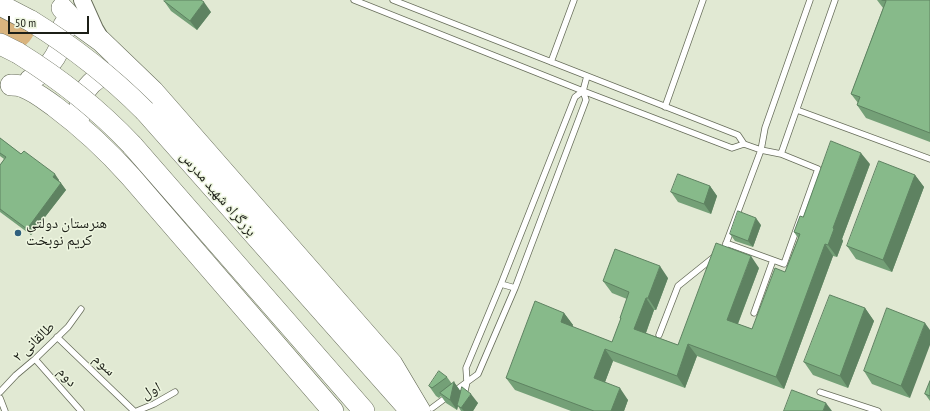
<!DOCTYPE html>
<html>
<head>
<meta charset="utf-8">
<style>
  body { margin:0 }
  #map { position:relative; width:930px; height:411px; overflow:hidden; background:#e1e9d3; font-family:"PT Sans Narrow",sans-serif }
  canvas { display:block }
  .scale { position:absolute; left:8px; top:16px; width:81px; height:18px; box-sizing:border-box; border:2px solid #1c1f17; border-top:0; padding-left:5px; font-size:12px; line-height:14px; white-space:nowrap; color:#1c1f17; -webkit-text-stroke:3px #eef6e0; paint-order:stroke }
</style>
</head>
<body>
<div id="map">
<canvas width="930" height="411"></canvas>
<div class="scale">50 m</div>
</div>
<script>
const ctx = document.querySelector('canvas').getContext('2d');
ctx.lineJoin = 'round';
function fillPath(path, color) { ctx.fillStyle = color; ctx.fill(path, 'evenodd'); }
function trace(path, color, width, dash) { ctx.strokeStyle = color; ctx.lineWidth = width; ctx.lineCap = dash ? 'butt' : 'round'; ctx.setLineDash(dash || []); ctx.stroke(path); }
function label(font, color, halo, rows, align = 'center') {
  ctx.font = font + ' "PT Sans Narrow","Noto Naskh Arabic",sans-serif'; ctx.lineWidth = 3; ctx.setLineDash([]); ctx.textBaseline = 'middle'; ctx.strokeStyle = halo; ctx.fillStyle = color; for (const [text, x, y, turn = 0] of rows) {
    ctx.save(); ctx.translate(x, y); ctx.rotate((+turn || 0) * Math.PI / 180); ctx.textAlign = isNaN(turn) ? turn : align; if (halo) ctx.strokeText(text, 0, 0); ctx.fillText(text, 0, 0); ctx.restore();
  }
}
fillPath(new Path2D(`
  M 0,0 L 34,34 C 26,50 15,50 0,55 Z`), '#d9b47e');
const lane = new Path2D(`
  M 354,0 L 583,91 L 732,148 L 744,144 L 738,135 L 393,0
  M 551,62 L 574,0
  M 583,91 L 586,100 L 515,288 L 478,374 L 467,382 L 466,368 L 501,284 L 575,97 Z
  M 583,91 L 587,76
  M 665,107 L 703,0
  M 797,110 L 930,159
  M 781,154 L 835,0
  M 726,243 L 784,264 L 818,169 L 781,154 L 761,150 L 744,144
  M 501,284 L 515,288
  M 754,313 L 773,260
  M 659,335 L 678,286 L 724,249 L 761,150 L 765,128 L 810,0
  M 57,337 L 134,411
  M 35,359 L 81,411
  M 0,392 L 16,375 L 35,359 L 68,327 L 81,309
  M 820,392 L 878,411
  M 0,398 L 5,411
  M 432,408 L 467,382 L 464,395
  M 137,411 L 154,404 L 175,392`);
const secondary = new Path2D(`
  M 82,0 L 95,29 L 101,39`);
const highway = new Path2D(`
  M 0,5 L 31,21
  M 62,8 L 76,23 L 101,41 L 153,91 L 392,364 L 420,411
  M 0,44 L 18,53
  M 30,80 C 51,69 64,48 64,25
  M 11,85 C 15,85 19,85 23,87 C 34,91 44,99 54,106 C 82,127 108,151 131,177 L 333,411
  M 145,111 L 408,408
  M 80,115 C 78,90 97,71 122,72
  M 132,145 L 364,411`);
trace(lane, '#676d5a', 7);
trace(secondary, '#676d5a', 18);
trace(highway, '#676d5a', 22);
trace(lane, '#fff', 5.5);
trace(secondary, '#fff', 16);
trace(highway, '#fff', 21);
const highwayBridge = new Path2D(`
  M 31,21 C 73,47 110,76 145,111
  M 18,53 C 60,79 98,109 132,145`);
trace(highwayBridge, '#676d5a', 22, []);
trace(highwayBridge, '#fff', 21);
fillPath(new Path2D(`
  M 877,0 L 930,0 L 930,142 L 866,118 L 857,105 L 858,103 L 851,94 L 883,8 Z
  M 164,1 L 211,12 L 197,30 L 171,11 Z
  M 0,138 L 21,154 L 59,180 L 59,181 L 66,190 L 31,235 L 0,212 L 0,165 L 4,159 L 0,156 Z
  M 870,164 L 842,239 L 843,241 L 837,257 L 833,256 L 784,389 L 697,356 L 685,388 L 613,361 L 605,382 L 628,400 L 624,411 L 571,411 L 515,390 L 506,378 L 564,313 L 573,325 L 572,327 L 612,342 L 621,319 L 620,318 L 627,299 L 612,293 L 603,281 L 668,278 L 656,310 L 654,310 L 646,333 L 678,345 L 759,268 L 738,324 L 752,329 L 785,272 L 798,238 L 794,232 L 803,217 Z
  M 915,175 L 924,187 L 892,272 L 856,259 L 847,246 Z
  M 710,186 L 717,196 L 711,214 L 678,202 L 671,192 Z
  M 761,225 L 753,247 L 735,241 L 730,234 Z
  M 865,308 L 874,321 L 848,388 L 813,375 L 804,362 Z
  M 887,308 L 910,398 L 872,384 L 864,371 Z
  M 447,377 L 452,384 L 454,382 L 461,392 L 478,403 L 473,411 L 461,411 L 458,406 L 457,410 L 446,403 L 441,396 L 439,398 L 436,396 L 429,386 Z
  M 930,381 L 930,401 L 925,394 Z`), '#74a077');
fillPath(new Path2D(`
  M 204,2 L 211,12 L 197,30 L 190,21 Z
  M 861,153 L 870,164 L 842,239 L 843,241 L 837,257 L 828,245 L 833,228 Z
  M 55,174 L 59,180 L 57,183 L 53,177 Z
  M 915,175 L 924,187 L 892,272 L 883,260 Z
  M 61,183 L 66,190 L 31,235 L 27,229 Z
  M 710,186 L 717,196 L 711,214 L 704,204 Z
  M 756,218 L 761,225 L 753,247 L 748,241 Z
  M 825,244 L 833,256 L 784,389 L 776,377 Z
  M 751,256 L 759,268 L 735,331 L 727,320 Z
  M 660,266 L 668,278 L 656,310 L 648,298 Z
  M 646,298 L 654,310 L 643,341 L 634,329 Z
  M 865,308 L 874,321 L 848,388 L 840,376 Z
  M 564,313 L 573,325 L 569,334 L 561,322 Z
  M 925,323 L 930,330 L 930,345 L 910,398 L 901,386 Z
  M 688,344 L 697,356 L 685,388 L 677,376 Z
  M 605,349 L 613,361 L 602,390 L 594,378 Z
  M 454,382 L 461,392 L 458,406 L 457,405 L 458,406 L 457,410 L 450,400 Z
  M 620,388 L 628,400 L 624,411 L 611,411 Z
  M 471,394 L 478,403 L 473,411 L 464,411 L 461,408 Z
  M 826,403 L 832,411 L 823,411 Z`), '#5e8261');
const building = new Path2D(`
  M 165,0 L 201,0 L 204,2 L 190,21 L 164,1 Z
  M 882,0 L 930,0 L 930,133 L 857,105 L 860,97 L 851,94 L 886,1 Z
  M 0,138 L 21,154 L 24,151 L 55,174 L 53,177 L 61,183 L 27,229 L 0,209 L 0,165 L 6,157 L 0,153 Z
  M 831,141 L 861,153 L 833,228 L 834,229 L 828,245 L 825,244 L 776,377 L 688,344 L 677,376 L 605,349 L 594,378 L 620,388 L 611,411 L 594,411 L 506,378 L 535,301 L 564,313 L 561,322 L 612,342 L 621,318 L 620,318 L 629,292 L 603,281 L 615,249 L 660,266 L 648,298 L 646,298 L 634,329 L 678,345 L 716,243 L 751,256 L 727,320 L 752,329 L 775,268 L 785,272 L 800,234 L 794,232 L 800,216 L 803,217 Z
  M 879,161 L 915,175 L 883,260 L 847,246 Z
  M 678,174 L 710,186 L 704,204 L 671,192 Z
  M 738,211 L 756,218 L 748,241 L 730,234 Z
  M 830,295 L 865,308 L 840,376 L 804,362 Z
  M 887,308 L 925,323 L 901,386 L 864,371 Z
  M 439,371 L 447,377 L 432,388 L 429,386 Z
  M 930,381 L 930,396 L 925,394 Z
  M 454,382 L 450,400 L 440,393 Z
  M 462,387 L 471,394 L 461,408 L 457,405 L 458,402 Z
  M 792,390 L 826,403 L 823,411 L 784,411 Z`);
fillPath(building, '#87ba8a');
trace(building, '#5e8261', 1);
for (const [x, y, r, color] of [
  [18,233,4,"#30607e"]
]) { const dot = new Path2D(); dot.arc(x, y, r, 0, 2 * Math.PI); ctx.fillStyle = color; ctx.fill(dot); trace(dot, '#eef6e0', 1.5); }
label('15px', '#1c1f17', '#eef6e0', [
  ["بزرگراه شهید مدرس",218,194,49],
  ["طالقانی ۲",34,342,-43],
  ["سوم",104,365,44],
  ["دوم",67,377,49],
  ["اول",151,391,-27]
]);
label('15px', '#1c1f17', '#eef6e0', [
  ["هنرستان دولتی",26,224],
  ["کریم نوبخت",26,241]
], 'left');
</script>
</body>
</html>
